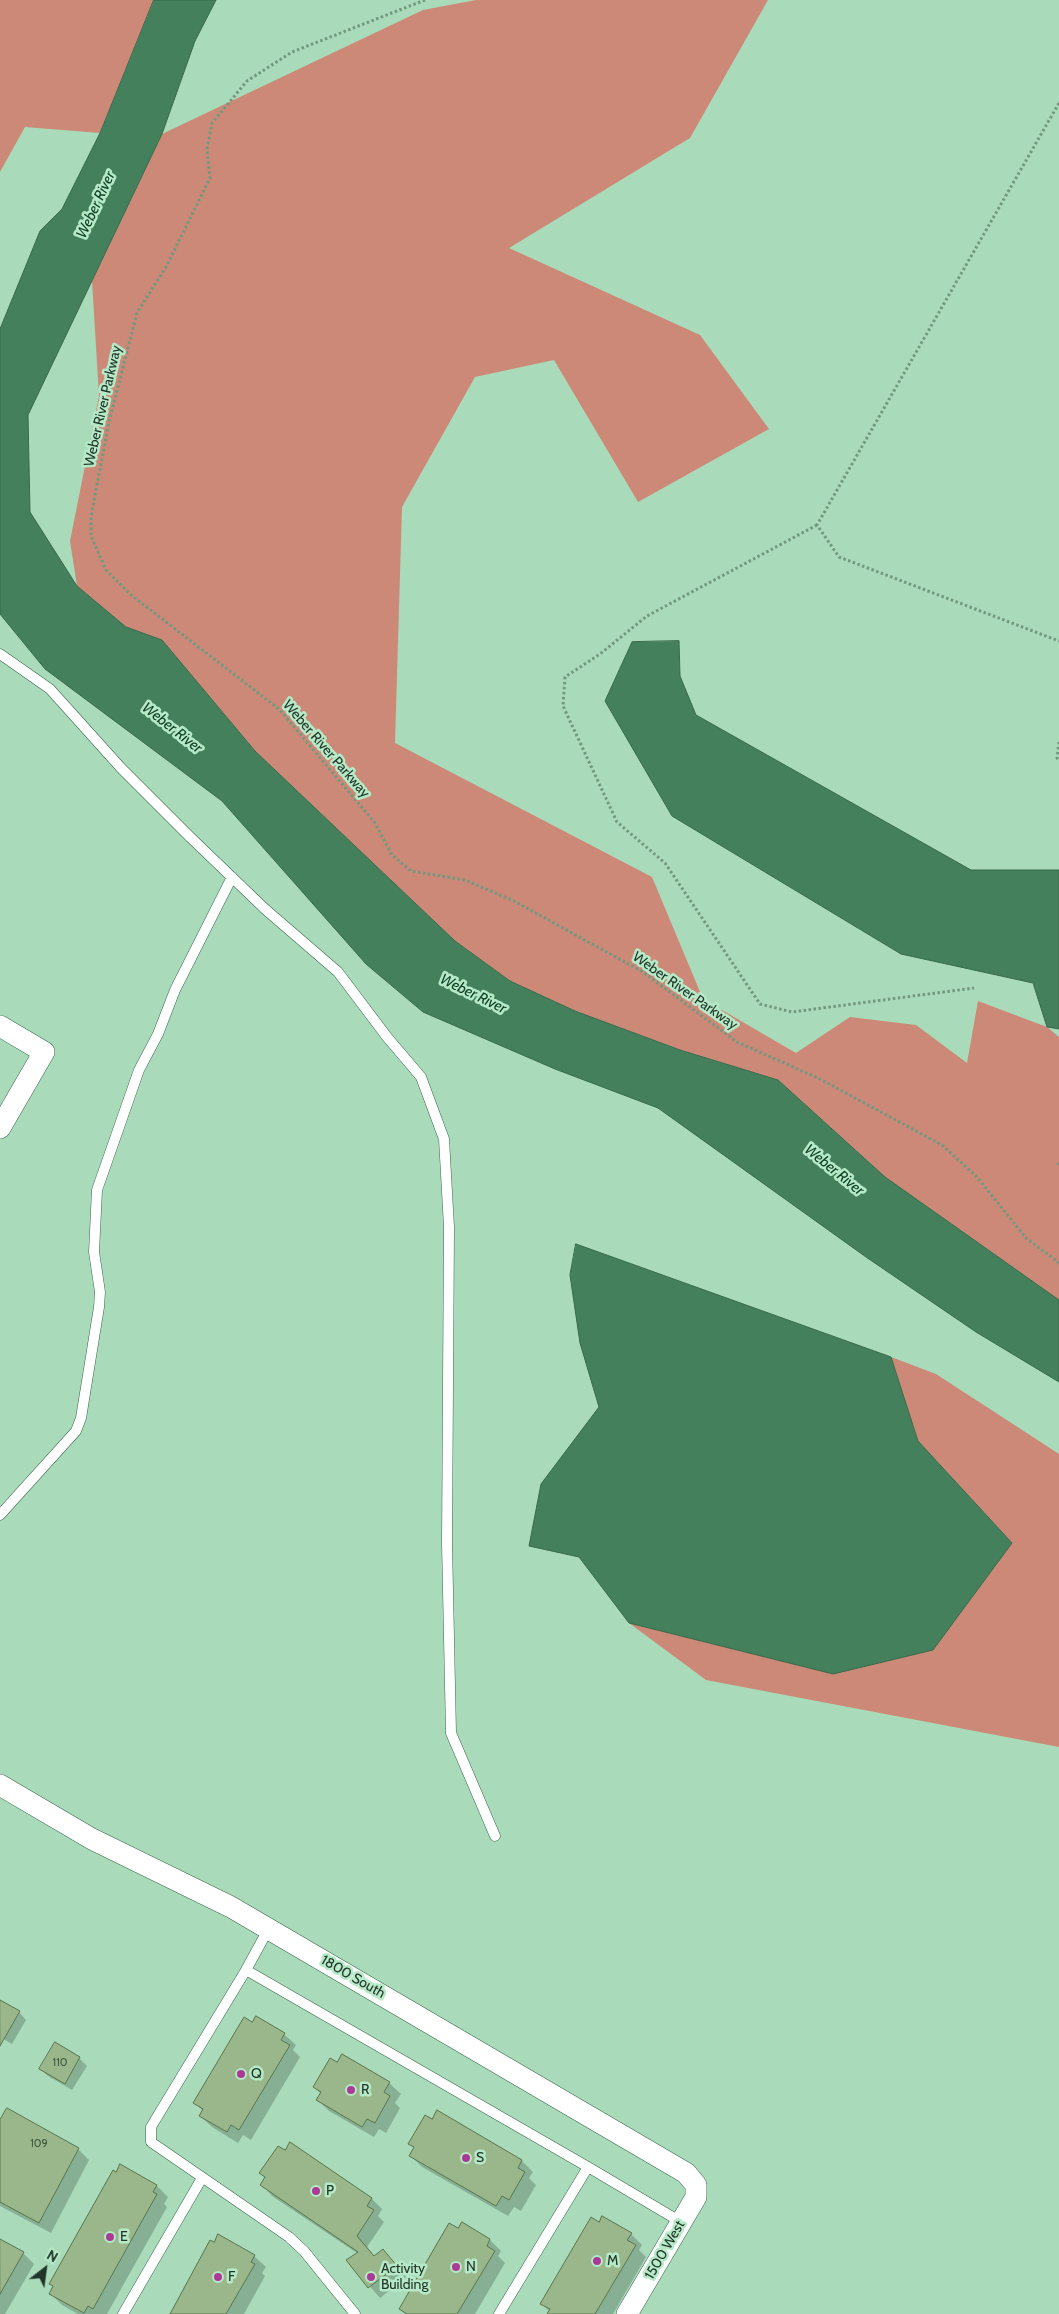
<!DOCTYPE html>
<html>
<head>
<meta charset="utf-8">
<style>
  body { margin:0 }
  #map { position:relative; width:1059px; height:2314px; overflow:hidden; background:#a9dbba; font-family:Cabin,sans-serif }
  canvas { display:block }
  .north { position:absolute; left:20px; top:2244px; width:50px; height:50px; -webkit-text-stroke:4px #b6e9c7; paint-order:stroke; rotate:30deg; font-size:14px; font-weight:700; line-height:20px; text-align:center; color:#213528 }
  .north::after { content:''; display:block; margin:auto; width:18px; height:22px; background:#213528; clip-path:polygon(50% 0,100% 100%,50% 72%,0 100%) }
</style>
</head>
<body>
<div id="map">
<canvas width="1059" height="2314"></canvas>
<div class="north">N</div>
</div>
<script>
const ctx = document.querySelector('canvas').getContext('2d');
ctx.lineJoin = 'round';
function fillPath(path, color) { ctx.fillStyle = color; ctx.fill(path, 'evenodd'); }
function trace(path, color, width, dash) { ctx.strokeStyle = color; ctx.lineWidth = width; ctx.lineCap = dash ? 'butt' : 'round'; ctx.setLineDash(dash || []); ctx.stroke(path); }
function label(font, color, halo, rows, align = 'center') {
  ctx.font = font + ' Cabin,sans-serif'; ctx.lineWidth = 5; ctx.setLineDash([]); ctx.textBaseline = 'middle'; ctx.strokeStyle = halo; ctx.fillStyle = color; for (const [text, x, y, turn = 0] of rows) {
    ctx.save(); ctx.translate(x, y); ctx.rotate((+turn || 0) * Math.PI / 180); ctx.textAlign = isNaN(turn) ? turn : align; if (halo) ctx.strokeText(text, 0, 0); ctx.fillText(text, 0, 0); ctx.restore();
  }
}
fillPath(new Path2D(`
  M 0,0 L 154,0 L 100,133 L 25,127 L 0,172 Z
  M 476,0 L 768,0 L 690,138 L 509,248 L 700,335 L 769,429 L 638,502 L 554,360 L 475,377 L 402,507 L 395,743 L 652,877 L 703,999 L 796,1053 L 850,1017 L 916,1025 L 967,1063 L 978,1001 L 1047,1027 L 1059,1037 L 1059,1300 L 885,1177 L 778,1080 L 680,1050 L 575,1011 L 510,981 L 455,941 L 255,751 L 162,640 L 126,627 L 77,586 L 70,541 L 99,396 L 92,281 L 162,134 L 423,10 Z
  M 891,1357 L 936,1374 L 1059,1454 L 1059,1747 L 706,1680 L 629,1623 L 833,1674 L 1012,1543 L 918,1441 Z`), '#cc8977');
const water = new Path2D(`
  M 154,0 L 216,0 L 195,41 L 162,134 L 28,415 L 30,512 L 77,586 L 126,627 L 162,640 L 255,751 L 455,941 L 510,981 L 575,1011 L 680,1050 L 778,1080 L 885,1177 L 1059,1300 L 1059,1382 L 976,1332 L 866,1257 L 658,1108 L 555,1069 L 423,1012 L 366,964 L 222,801 L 45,669 L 0,614 L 0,329 L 40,231 L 62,209 L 100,133 Z
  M 679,641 L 680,676 L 696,715 L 971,870 L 1059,870 L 1059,1029 L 1047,1027 L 1033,983 L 901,954 L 672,816 L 605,701 L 632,642 Z
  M 576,1244 L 891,1357 L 918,1441 L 1012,1543 L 933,1650 L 833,1674 L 629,1623 L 579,1557 L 529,1546 L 541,1484 L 599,1407 L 580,1343 L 570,1275 Z`);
fillPath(water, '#43805b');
trace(water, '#396a4c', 1);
fillPath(new Path2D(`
  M 0,2001 L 19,2012 L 26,2020 L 12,2044 L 0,2037 Z
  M 253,2024 L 284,2034 L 296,2045 L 293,2050 L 300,2057 L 251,2140 L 243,2135 L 238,2143 L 212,2127 L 200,2116 L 203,2111 L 195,2103 Z
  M 79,2058 L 87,2066 L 72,2090 L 48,2076 L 41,2069 Z
  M 338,2064 L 389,2083 L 401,2094 L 395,2103 L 400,2108 L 386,2133 L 379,2129 L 374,2137 L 329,2111 L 318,2100 L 321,2094 L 314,2087 Z
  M 437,2112 L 522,2161 L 533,2172 L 529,2178 L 536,2185 L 521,2211 L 514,2207 L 508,2216 L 422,2167 L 411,2156 L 415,2149 L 410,2143 L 432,2120 Z
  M 0,2123 L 78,2149 L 89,2160 L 51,2233 L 0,2206 Z
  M 121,2166 L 157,2186 L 168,2197 L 164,2204 L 167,2207 L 107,2314 L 78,2314 L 62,2305 L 51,2294 L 54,2287 L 51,2284 Z
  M 262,2185 L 372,2199 L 382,2209 L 378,2216 L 384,2222 L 367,2247 L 375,2257 L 383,2250 L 406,2277 L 380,2298 L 348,2261 L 357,2253 L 272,2196 Z
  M 458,2230 L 490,2240 L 501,2251 L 498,2256 L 505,2263 L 475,2314 L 405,2314 L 400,2309 Z
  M 631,2234 L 642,2245 L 639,2250 L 646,2257 L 613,2314 L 548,2314 L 550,2312 L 541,2303 Z
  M 0,2240 L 23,2253 L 34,2264 L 5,2314 L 0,2314 Z
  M 254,2256 L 266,2267 L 262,2273 L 265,2276 L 244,2314 L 170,2314 Z`), '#0003');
const building = new Path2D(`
  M 0,2000 L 20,2011 L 0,2046 Z
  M 256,2016 L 285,2033 L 281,2040 L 290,2045 L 239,2130 L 231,2125 L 227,2132 L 199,2116 L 203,2109 L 193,2103 L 244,2017 L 252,2022 Z
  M 55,2042 L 80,2057 L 65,2084 L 39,2069 Z
  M 342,2054 L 390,2082 L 384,2092 L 390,2096 L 375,2123 L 367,2119 L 362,2127 L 316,2100 L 321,2092 L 313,2087 L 330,2058 L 337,2062 Z
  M 7,2108 L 79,2148 L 39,2223 L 0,2202 L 0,2120 Z
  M 437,2110 L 522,2160 L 518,2168 L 525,2172 L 509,2200 L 502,2196 L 496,2206 L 409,2156 L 414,2147 L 408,2144 L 425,2115 L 432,2119 Z
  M 290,2142 L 372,2198 L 367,2206 L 374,2210 L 357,2236 L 374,2256 L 383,2249 L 397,2266 L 368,2288 L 346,2260 L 358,2252 L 260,2185 L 265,2177 L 259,2173 L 278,2146 L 285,2150 Z
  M 120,2164 L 157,2185 L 153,2192 L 157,2194 L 93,2309 L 88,2306 L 84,2313 L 49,2294 L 53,2286 L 49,2284 L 113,2170 L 116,2172 Z
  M 602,2216 L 632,2233 L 627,2240 L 636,2245 L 595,2314 L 547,2314 L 550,2309 L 540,2304 L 591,2217 L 599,2222 Z
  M 462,2222 L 490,2239 L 487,2246 L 495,2251 L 457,2314 L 407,2314 L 399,2309 L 449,2223 L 458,2228 Z
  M 218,2234 L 255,2255 L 251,2262 L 255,2264 L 226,2314 L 170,2314 L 210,2240 L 214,2242 Z
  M 0,2239 L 24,2252 L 0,2294 Z`);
fillPath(building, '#99b78a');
trace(building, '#59754c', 1);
const service = new Path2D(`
  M 0,654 L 50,689 L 121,768 L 190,837 L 265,909 L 338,972 L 387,1037 L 421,1077 L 444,1139 L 449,1227 L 447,1543 L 451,1733 L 495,1836
  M 0,1515 L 76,1431 L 81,1418 L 99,1307 L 100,1292 L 94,1252 L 97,1190 L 139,1070 L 158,1034 L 175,990 L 232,877
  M 246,1970 L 269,1928
  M 123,2314 L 202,2178
  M 355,2314 L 304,2251 L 289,2237 L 151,2142 L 151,2127 L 246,1970 L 588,2167
  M 499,2314 L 588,2167 L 681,2222`);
const minor = new Path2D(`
  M 0,1026 L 44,1052 L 0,1128
  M 0,1785 L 92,1839 L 231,1907 L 686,2173 L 696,2185 L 696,2197 L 627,2314`);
trace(service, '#39684b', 11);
trace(minor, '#39684b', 22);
trace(new Path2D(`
  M 425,0 L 292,52 L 247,81 L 212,123 L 207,149 L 210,178 L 166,267 L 137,313 L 109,422 L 91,516 L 91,536 L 106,570 L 131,595 L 279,709 L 375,823 L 392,855 L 411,871 L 465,880 L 514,901 L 643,972 L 737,1042 L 820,1079 L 942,1145 L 977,1177 L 1026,1238 L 1059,1263
  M 1059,103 L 817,525 L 839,557 L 1059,641
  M 817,525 L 647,616 L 600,654 L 565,677 L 563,706 L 617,822 L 665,863 L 760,1004 L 792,1012 L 974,988
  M 1059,742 L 1057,758 L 1059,761
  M 1058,1165 L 1059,1163`), '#72987f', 3, [2.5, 2.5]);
trace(service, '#fff', 10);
trace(minor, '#fff', 21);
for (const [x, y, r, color] of [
  [241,2074,5,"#aa3a96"],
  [351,2090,5,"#aa3a96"],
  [466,2158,5,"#aa3a96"],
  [316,2191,5,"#aa3a96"],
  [110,2237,5,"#aa3a96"],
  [597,2261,5,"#aa3a96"],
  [456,2267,5,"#aa3a96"],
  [218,2277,5,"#aa3a96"],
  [371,2277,5,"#aa3a96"]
]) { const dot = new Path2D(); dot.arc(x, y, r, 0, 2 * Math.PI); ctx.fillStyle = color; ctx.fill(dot); trace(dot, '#b6e9c7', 2); }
label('11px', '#3f5640', null, [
  ["110",60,2063],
  ["109",39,2144]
]);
label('14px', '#213528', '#b6e9c7', [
  ["Weber River Parkway",103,406,-77],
  ["Weber River Parkway",326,749,49],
  ["Weber River Parkway",685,991,35],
  ["1800 South",353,1977,30],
  ["1500 West",665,2250,-60]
]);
label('14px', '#213528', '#b6e9c7', [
  ["Q",251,2074],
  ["R",361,2090],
  ["S",476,2158],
  ["P",326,2191],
  ["E",120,2237],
  ["M",607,2261],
  ["N",466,2267],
  ["Activity",381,2269],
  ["Building",381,2285],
  ["F",228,2277]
], 'left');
label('italic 15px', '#104227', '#b6e9c7', [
  ["Weber River",96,205,-65],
  ["Weber River",172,728,38],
  ["Weber River",473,994,26],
  ["Weber River",834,1170,39]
]);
</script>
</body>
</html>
